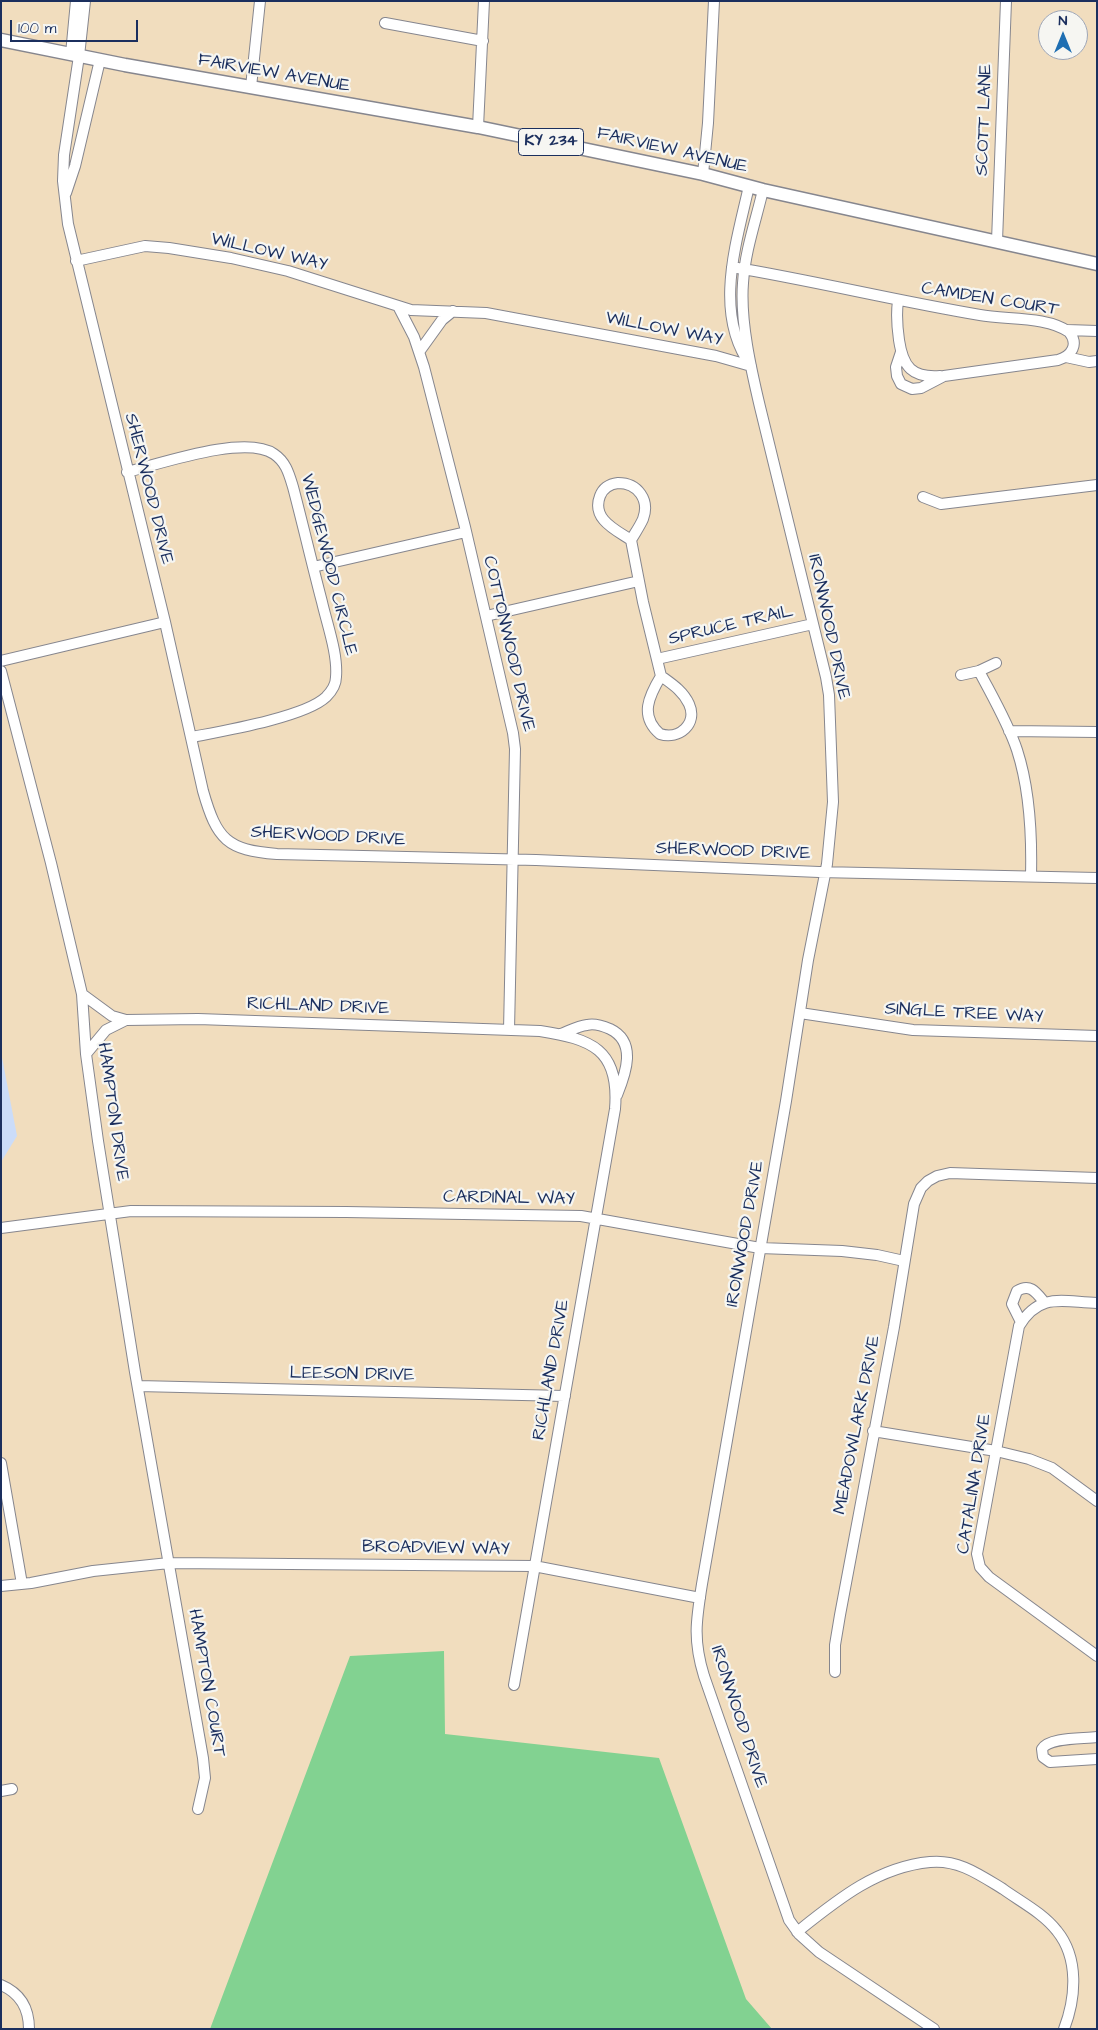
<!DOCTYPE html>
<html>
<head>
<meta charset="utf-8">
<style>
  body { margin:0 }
  #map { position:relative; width:1098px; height:2030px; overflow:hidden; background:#f1ddbe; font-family:"Architects Daughter",sans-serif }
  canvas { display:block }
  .frame { position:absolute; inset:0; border:2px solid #1b2f5e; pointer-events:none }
  .north { position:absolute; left:1038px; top:10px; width:50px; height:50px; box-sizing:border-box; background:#f6f6f2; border:1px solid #9ea6b7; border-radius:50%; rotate:0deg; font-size:14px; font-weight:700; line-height:20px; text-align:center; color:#1b2f5e }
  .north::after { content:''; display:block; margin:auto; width:18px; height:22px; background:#1f6fb2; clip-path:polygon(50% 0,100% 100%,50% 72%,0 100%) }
  .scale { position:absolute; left:10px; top:20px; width:128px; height:22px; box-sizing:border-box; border:2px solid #1b2f5e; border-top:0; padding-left:6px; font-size:15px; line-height:18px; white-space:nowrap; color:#1b2f5e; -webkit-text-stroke:4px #f6f6f2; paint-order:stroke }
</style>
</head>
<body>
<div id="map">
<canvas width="1098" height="2030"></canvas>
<div class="frame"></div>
<div class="north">N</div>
<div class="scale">100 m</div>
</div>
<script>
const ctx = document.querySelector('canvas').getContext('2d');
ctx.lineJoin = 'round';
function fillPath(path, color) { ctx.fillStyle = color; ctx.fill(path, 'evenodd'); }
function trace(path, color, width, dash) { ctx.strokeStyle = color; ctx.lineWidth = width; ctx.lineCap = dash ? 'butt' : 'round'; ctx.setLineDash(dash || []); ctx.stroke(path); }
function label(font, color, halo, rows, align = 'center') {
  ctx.font = font + ' "Architects Daughter",sans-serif'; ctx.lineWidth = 4.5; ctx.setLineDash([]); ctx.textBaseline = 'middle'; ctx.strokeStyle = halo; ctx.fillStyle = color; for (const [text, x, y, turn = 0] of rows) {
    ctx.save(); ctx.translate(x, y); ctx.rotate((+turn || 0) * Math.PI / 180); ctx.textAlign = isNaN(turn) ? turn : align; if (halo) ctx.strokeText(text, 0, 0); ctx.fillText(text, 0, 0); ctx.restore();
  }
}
fillPath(new Path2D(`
  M 1,1052 L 17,1136 L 1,1162 Z`), '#cbdcf9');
fillPath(new Path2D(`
  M 444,1651 L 445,1734 L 659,1758 L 746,1999 L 772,2029 L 210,2029 L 350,1656 Z`), '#82d291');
const minor = new Path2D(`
  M 85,1 L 79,56 L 64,155 L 63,181 L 68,224 L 165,622 L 203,791 C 217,840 227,850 277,854 L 536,860 L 819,872 L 1097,878
  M 385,23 L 483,41
  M 71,54 L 76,1
  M 251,87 L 260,1
  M 478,127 L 484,1
  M 703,174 L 708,123 L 714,1
  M 749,186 C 736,244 713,314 751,366
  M 763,190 C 756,220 745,251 743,283 C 740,321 751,369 760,407 L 826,677 L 829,695 L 833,802 L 827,864 L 808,960 L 786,1101 L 702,1584 C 696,1621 693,1640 704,1676 L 789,1920 L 799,1934 L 819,1952 L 934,2029
  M 66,193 L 75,166 L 100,60
  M 997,241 L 1006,1
  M 76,261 L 145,246 L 169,248 L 231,258 L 288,271 L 411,310 L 486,313 L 716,356 L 751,366
  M 732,267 C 815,281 897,301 980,315 C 1006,320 1047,316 1069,332 C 1079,344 1072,356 1058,360 L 944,376 L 921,388 L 912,389 L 901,384 L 897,376 L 896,367 L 901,352
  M 898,301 C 896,315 897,326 899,340 C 903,367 912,378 940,376
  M 398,306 L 414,337 L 424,367 L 465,527 L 513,733 L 515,749 L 509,1030
  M 1067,330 L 1097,331
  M 419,352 L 442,320 L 453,311
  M 1066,357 L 1089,362 L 1097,361
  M 127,472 C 160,464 245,434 274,454 C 286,462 289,474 293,487 C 303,525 312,564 322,602 C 327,624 338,654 336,677 C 336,684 331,692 326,697 C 305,717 223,731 192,737
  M 618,483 C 638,483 650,500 643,519 C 640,526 635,533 631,540 C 616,530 591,519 600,496 C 603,488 610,484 618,483 Z
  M 923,497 L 941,504 L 1097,485
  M 631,540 L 643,602 L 661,676
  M 313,567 L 466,532
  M 486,616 L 639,581
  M 657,659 L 813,624
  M 1,661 L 165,622
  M 1,671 L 51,863 L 82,994 L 86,1054 L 98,1141 L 135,1372 L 203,1758 L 205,1778 L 198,1809
  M 979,671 C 992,696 1008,723 1017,750 C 1030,790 1032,835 1031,876
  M 961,675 L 979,671 L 996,663
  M 661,676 C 672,684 683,691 689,704 C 698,724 679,740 660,734 C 639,716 649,696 661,676 Z
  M 1009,731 L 1097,732
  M 82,994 L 112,1016 L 126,1020 L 198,1019 L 540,1031 C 591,1039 620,1049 615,1109 L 514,1685
  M 800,1013 L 913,1030 L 1097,1036
  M 561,1034 C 569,1031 578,1026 587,1025 C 594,1023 603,1026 610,1029 C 637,1042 626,1073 617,1095
  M 86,1054 L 106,1030 L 126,1020
  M 1,1228 L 131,1211 L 346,1212 L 581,1216 L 760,1248 L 842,1251 L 877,1255 L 904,1261
  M 1097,1303 C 1062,1302 1040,1292 1019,1326 L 977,1554 L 980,1567 L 989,1577 L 1097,1656
  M 1021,1322 L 1012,1304 L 1017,1291 C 1030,1283 1036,1292 1044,1302
  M 138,1386 L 565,1396
  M 873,1431 L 996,1451 L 1029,1459 L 1052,1468 L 1097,1501
  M 1,1463 L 22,1584
  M 1,1586 L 31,1583 L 93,1571 L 169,1563 L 534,1566 L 700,1598
  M 835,1672 L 835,1645 L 840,1615 L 894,1327 L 914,1204 L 921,1188 L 928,1181 L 937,1176 L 950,1173 L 1097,1178
  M 1097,1737 C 1083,1739 1049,1737 1042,1749 L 1043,1757 L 1050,1762 L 1097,1759
  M 1,1791 L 12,1789
  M 797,1932 C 837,1900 877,1867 930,1862 C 958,1859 980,1875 1003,1889 C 1021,1902 1043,1913 1057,1931 C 1079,1958 1076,1998 1064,2029
  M 1,1985 C 20,1993 29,2008 29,2029`);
const major = new Path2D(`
  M 1,40 L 125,65 L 478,127 L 703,174 L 763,190 L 1097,264`);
trace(minor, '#86868e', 12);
trace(major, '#86868e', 15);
trace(minor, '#fff', 10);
trace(major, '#fff', 12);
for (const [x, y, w] of [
  [551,142,65]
]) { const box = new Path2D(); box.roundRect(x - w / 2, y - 13.5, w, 27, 4); ctx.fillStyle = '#f6f6f2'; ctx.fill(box); trace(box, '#1b2f5e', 1); }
label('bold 16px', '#1b2f5e', null, [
  ["KY 234",551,142]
]);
label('18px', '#1b2f5e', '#f6f6f2', [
  ["FAIRVIEW AVENUE",274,74,10],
  ["SCOTT LANE",985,120,-88],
  ["FAIRVIEW AVENUE",672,151,13],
  ["WILLOW WAY",269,253,13],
  ["CAMDEN COURT",990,300,9],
  ["WILLOW WAY",664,330,11],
  ["SHERWOOD DRIVE",148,489,76],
  ["WEDGEWOOD CIRCLE",328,565,76],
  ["SPRUCE TRAIL",731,626,-13],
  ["IRONWOOD DRIVE",828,627,78],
  ["COTTONWOOD DRIVE",508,644,77],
  ["SHERWOOD DRIVE",328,837,3],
  ["SHERWOOD DRIVE",733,852,2],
  ["RICHLAND DRIVE",318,1007,2],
  ["SINGLE TREE WAY",964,1014,3],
  ["HAMPTON DRIVE",112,1112,82],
  ["CARDINAL WAY",509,1199,1],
  ["IRONWOOD DRIVE",746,1234,-80],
  ["RICHLAND DRIVE",552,1370,-80],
  ["LEESON DRIVE",352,1375,1],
  ["MEADOWLARK DRIVE",858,1425,-79],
  ["CATALINA DRIVE",975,1484,-81],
  ["BROADVIEW WAY",436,1549,1],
  ["HAMPTON COURT",206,1683,80],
  ["IRONWOOD DRIVE",738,1717,72]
]);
</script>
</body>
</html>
